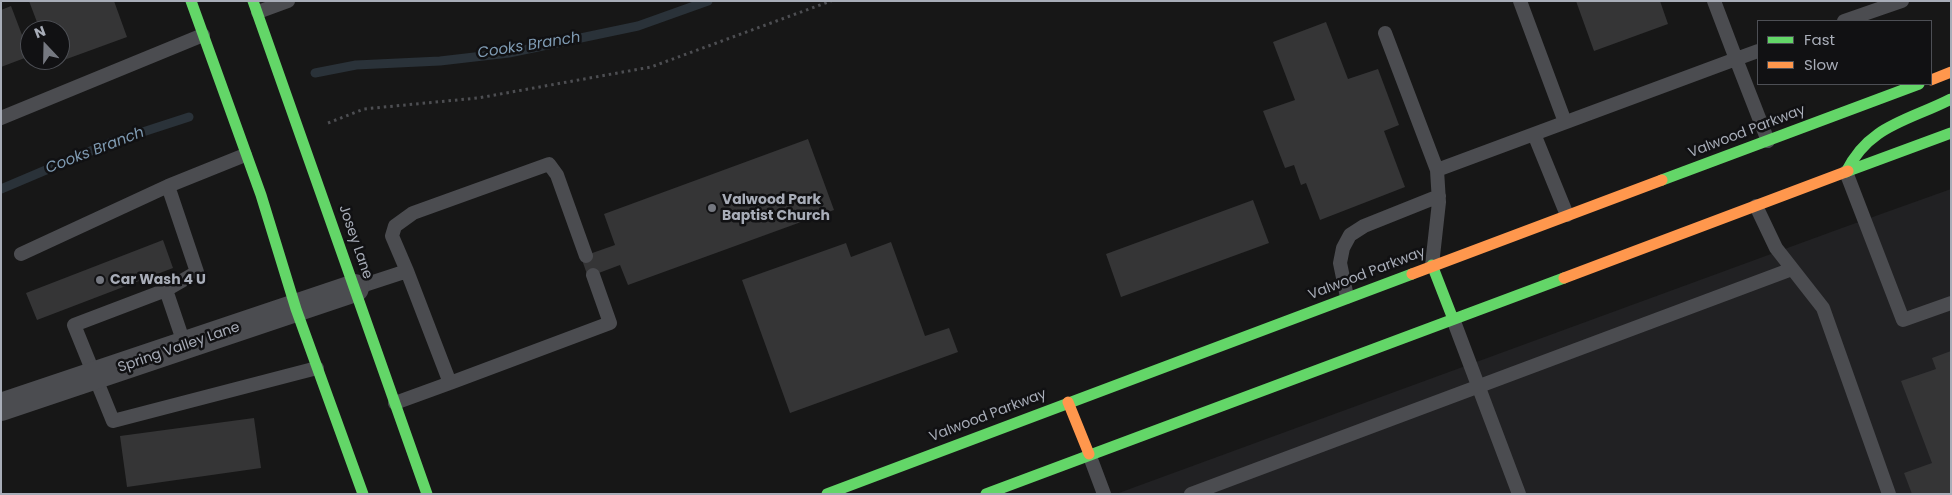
<!DOCTYPE html>
<html>
<head>
<meta charset="utf-8">
<style>
  body { margin:0 }
  #map { position:relative; width:1952px; height:495px; overflow:hidden; background:#171717; font-family:Poppins,sans-serif }
  canvas { display:block }
  .frame { position:absolute; inset:0; border:2px solid #a8adb8; pointer-events:none }
  .legend { position:absolute; left:1757px; top:20px; width:175px; height:65px; box-sizing:border-box; background:#111113; border:1px solid #4d4f55; margin:0; padding:6px 9px; list-style:none; font-size:15px; color:#a8adb8 }
  .legend li { display:flex; align-items:center; gap:10px; height:25px }
  .legend b { width:25px; border:1px solid #4d4f55 }
  .north { position:absolute; left:20px; top:20px; width:50px; height:50px; box-sizing:border-box; background:#111113; border:1px solid #4d4f55; border-radius:50%; rotate:339deg; font-size:14px; font-weight:700; line-height:20px; text-align:center; color:#a8adb8 }
  .north::after { content:''; display:block; margin:auto; width:18px; height:22px; background:#757880; clip-path:polygon(50% 0,100% 100%,50% 72%,0 100%) }
</style>
</head>
<body>
<div id="map">
<canvas width="1952" height="495"></canvas>
<div class="frame"></div>
<ul class="legend">
<li><b style="height:6px;background:#63d668"></b>Fast</li>
<li><b style="height:6px;background:#ff974d"></b>Slow</li>
</ul>
<div class="north">N</div>
</div>
<script>
const ctx = document.querySelector('canvas').getContext('2d');
ctx.lineJoin = 'round';
function fillPath(path, color) { ctx.fillStyle = color; ctx.fill(path, 'evenodd'); }
function trace(path, color, width, dash) { ctx.strokeStyle = color; ctx.lineWidth = width; ctx.lineCap = dash ? 'butt' : 'round'; ctx.setLineDash(dash || []); ctx.stroke(path); }
function label(font, color, halo, rows, align = 'center') {
  ctx.font = font + ' Poppins,sans-serif'; ctx.lineWidth = 5; ctx.setLineDash([]); ctx.textBaseline = 'middle'; ctx.strokeStyle = halo; ctx.fillStyle = color; for (const [text, x, y, turn = 0] of rows) {
    ctx.save(); ctx.translate(x, y); ctx.rotate((+turn || 0) * Math.PI / 180); ctx.textAlign = isNaN(turn) ? turn : align; if (halo) ctx.strokeText(text, 0, 0); ctx.fillText(text, 0, 0); ctx.restore();
  }
}
fillPath(new Path2D(`
  M 1951,189 L 1951,494 L 1116,494 L 1842,228 Z`), '#212123');
trace(new Path2D(`
  M 315,73 L 356,65 L 440,61 L 509,53 L 638,26 L 708,1
  M 1,189 L 112,142 L 189,117`), '#2a3239', 9);
fillPath(new Path2D(`
  M 29,1 L 114,1 L 127,37 L 53,64 L 51,60 L 60,60 L 60,30 L 40,30 Z
  M 1576,1 L 1660,1 L 1668,24 L 1594,51 Z
  M 11,6 L 30,56 L 1,67 L 1,10 Z
  M 1326,22 L 1348,79 L 1378,69 L 1399,125 L 1384,131 L 1405,187 L 1320,220 L 1306,183 L 1301,185 L 1294,165 L 1285,168 L 1263,111 L 1295,100 L 1273,42 Z
  M 808,139 L 834,210 L 628,285 L 620,265 L 588,277 L 581,257 L 615,245 L 604,214 Z
  M 1253,200 L 1269,243 L 1121,297 L 1106,254 Z
  M 163,240 L 173,268 L 37,320 L 26,293 Z
  M 891,242 L 925,336 L 949,328 L 958,352 L 790,413 L 742,280 L 846,243 L 851,257 Z
  M 1951,351 L 1951,494 L 1912,494 L 1904,473 L 1932,463 L 1901,381 L 1936,369 L 1932,358 Z
  M 254,418 L 261,468 L 127,487 L 120,436 Z`), '#353536');
trace(new Path2D(`
  M 328,123 L 364,109 L 478,98 L 651,67 L 831,1`), '#4d4e52', 3, [2.5, 4]);
trace(new Path2D(`
  M 1520,1 L 1565,122
  M 1714,1 L 1736,59 L 1758,51
  M 258,12 L 288,1
  M 1844,21 L 1902,1
  M 1385,33 L 1437,170 L 1439,202 L 1432,265
  M 1,118 L 203,35
  M 1534,134 L 1567,215
  M 1437,170 L 1736,59 L 1768,141
  M 1846,172 L 1903,320 L 1951,303
  M 1756,206 L 1776,248 L 1823,308 L 1889,494
  M 21,254 L 168,186
  M 407,271 L 392,236 L 395,226 L 413,213 L 549,164 L 557,175 L 586,256
  M 355,288 L 407,271 L 450,383 L 610,323 L 593,275
  M 166,290 L 197,272 L 168,186 L 245,155
  M 1347,297 L 1340,263 L 1343,248 L 1350,235 L 1364,226 L 1439,196
  M 1453,319 L 1519,494
  M 185,346 L 166,290 L 74,325 L 113,421 L 317,368
  M 395,403 L 450,383
  M 1089,454 L 1104,494
  M 1191,494 L 1792,269`), '#4b4c50', 14);
trace(new Path2D(`
  M 1,407 L 355,288`), '#4b4c50', 28);
trace(new Path2D(`
  M 191,1 L 261,195 L 296,309 L 363,494
  M 253,1 L 427,494
  M 1848,171 L 1951,133
  M 1846,172 C 1869,125 1908,121 1951,99
  M 1662,180 L 1919,84
  M 1432,265 L 1453,319
  M 827,494 L 1412,274
  M 986,494 L 1564,278`), '#63d668', 11);
trace(new Path2D(`
  M 1931,80 L 1951,72
  M 1412,274 L 1662,180
  M 1564,278 L 1848,171
  M 1068,402 L 1089,454`), '#ff974d', 11);
for (const [x, y, r, color] of [
  [712,208,5,"#757880"],
  [100,280,5,"#757880"]
]) { const dot = new Path2D(); dot.arc(x, y, r, 0, 2 * Math.PI); ctx.fillStyle = color; ctx.fill(dot); trace(dot, '#111113', 2); }
label('14px', '#a8adb8', '#111113', [
  ["Valwood Parkway",1747,132,-21],
  ["Josey Lane",355,242,71],
  ["Valwood Parkway",1367,274,-21],
  ["Spring Valley Lane",179,348,-19],
  ["Valwood Parkway",988,416,-21]
]);
label('bold 14px', '#a8adb8', '#111113', [
  ["Valwood Park",722,200],
  ["Baptist Church",722,216],
  ["Car Wash 4 U",110,280]
], 'left');
label('italic 15px', '#7f9bb3', '#111113', [
  ["Cooks Branch",529,46,-9],
  ["Cooks Branch",95,151,-21]
]);
</script>
</body>
</html>
